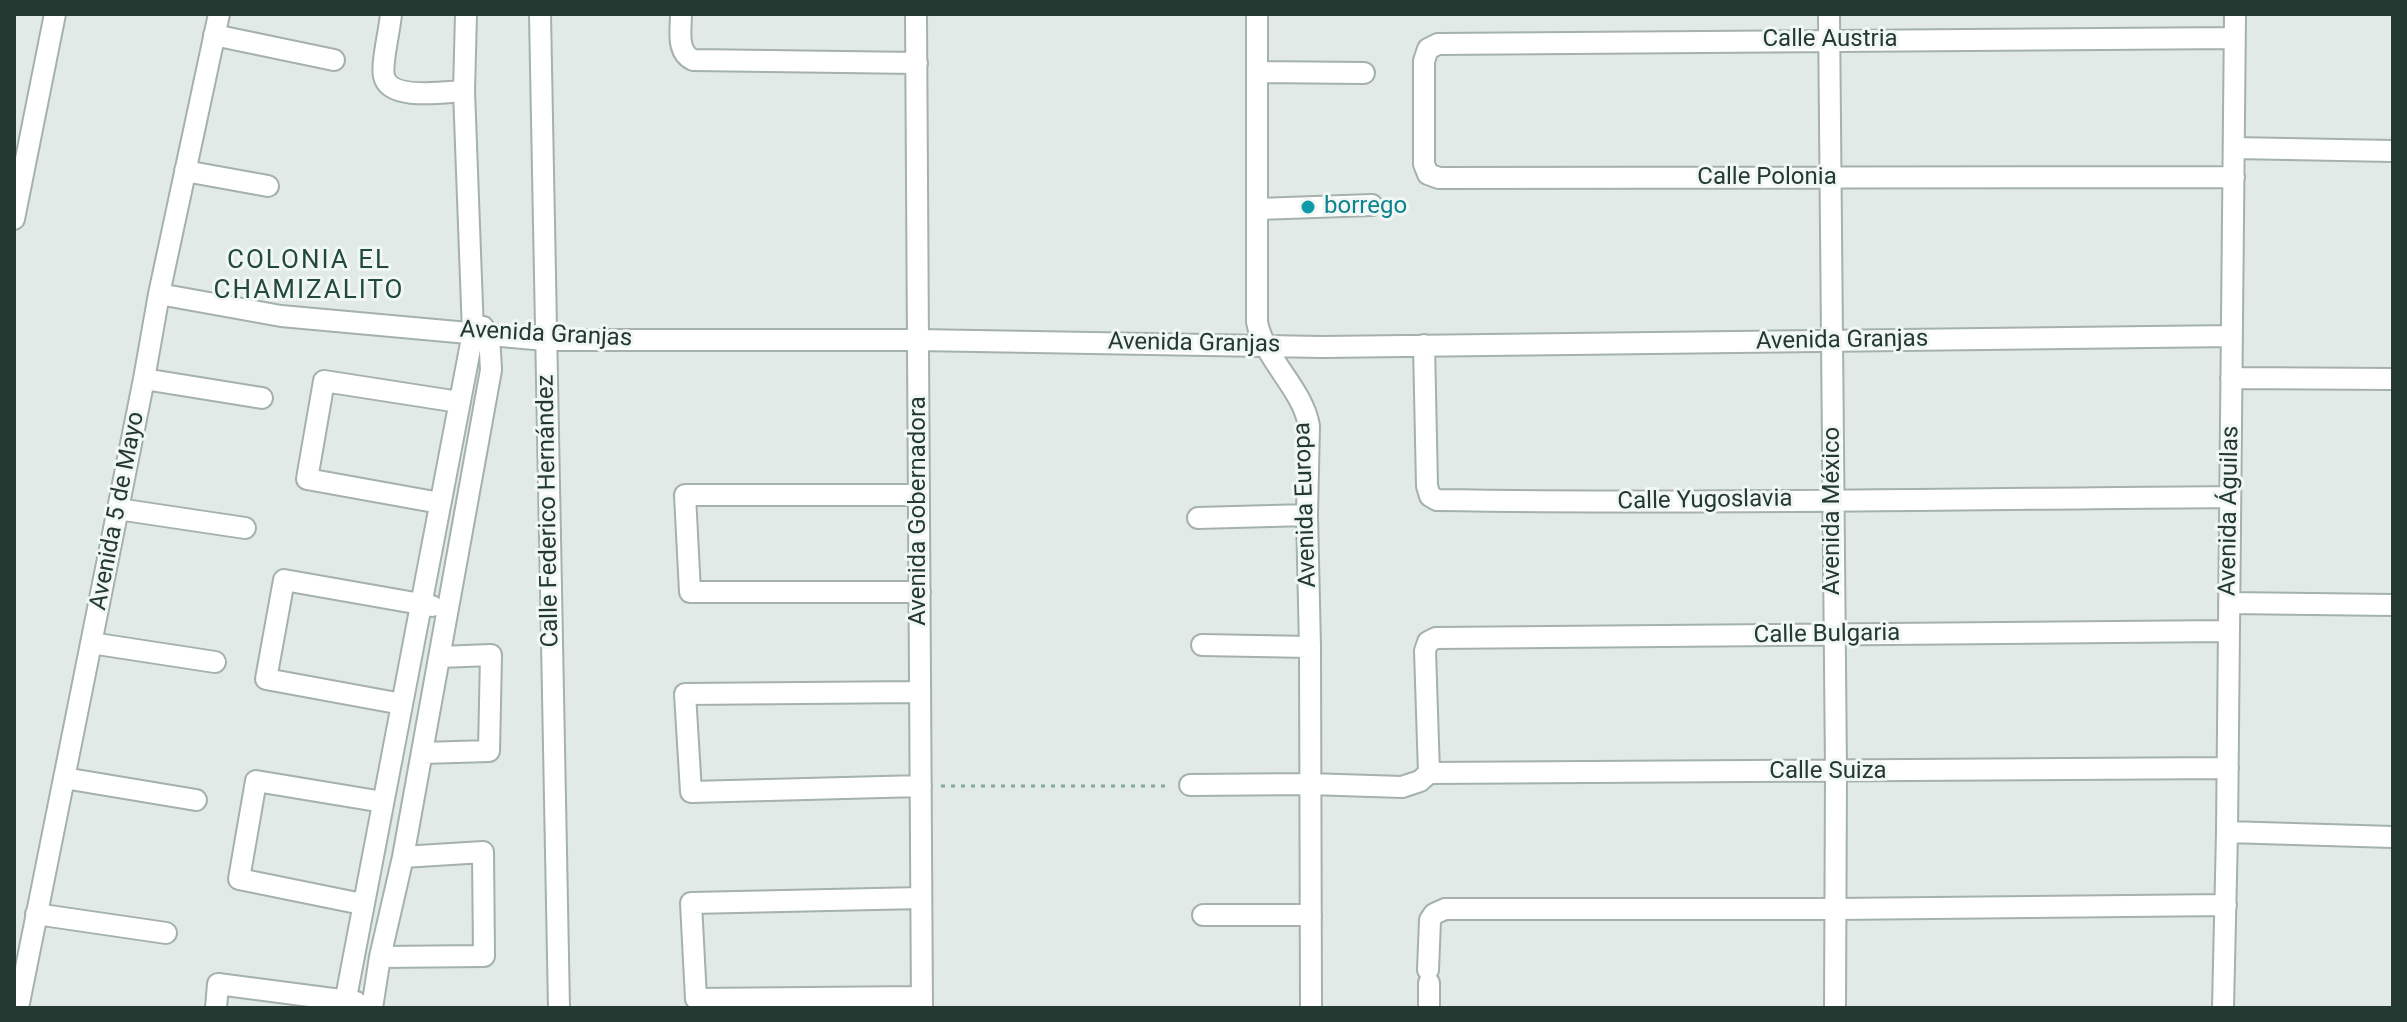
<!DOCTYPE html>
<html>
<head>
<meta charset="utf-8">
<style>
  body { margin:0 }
  #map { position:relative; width:2407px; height:1022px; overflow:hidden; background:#e1eae6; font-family:Roboto,sans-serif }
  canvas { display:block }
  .frame { position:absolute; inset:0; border:16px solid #233932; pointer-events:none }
</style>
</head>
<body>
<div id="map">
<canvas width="2407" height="1022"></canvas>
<div class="frame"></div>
</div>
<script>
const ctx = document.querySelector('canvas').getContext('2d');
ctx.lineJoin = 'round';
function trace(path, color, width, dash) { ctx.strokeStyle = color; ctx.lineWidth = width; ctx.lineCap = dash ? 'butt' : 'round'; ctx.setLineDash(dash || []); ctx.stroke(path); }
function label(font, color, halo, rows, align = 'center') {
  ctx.font = font + ' Roboto,sans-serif'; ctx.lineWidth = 6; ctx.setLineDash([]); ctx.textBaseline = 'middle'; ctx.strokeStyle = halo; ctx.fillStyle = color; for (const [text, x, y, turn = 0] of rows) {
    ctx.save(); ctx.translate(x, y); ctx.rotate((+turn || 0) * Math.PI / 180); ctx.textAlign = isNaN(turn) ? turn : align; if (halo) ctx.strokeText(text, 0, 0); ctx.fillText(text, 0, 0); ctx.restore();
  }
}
const minor = new Path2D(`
  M 391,14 C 390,29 381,64 384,76 C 389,101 444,92 464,91
  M 540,14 L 559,1008
  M 681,14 C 681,30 676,52 693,60 L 917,63
  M 916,14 L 922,1008
  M 1257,14 L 1257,322 C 1264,359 1303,389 1309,426 L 1307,515 L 1310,647 L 1311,1008
  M 1829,14 L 1836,772 L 1835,1008
  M 214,35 L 334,60
  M 1257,72 L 1364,73
  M 2234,148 L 2393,151
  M 185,171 L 268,186
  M 2234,177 L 1439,178 L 1428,174 L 1424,164 L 1424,61 L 1428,49 L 1438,44 L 2234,38
  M 1258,209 L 1372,205
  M 14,219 L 55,14
  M 159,294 L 281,316 L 545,340 L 918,340 L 1322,347 L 2232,336
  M 1424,345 L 1427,486 L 1430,496 L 1437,500 C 1701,504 1966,499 2230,497
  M 2231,378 L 2393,379
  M 144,379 L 262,398
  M 919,495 L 685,495 L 690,592 L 920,592
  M 440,503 L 307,479 L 324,381 L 459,402
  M 118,509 L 245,528
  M 1198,518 L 1307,515
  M 2229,603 L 2393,605
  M 91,643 L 215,662
  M 1202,645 L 1310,647
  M 920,692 L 685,694 L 691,792 L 921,786
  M 402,704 L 266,679 L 284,580 L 432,606
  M 422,753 L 489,751 L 491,655 L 440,657
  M 1429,773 L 1425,651 L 1428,642 L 1436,638 L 2228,631
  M 64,778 L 196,800
  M 1190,785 L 1309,784 L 1402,787 L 1420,781 L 1429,773 L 2228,768
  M 2227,832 L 2393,837
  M 921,898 L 691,903 L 696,999 L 922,997
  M 362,904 L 239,879 L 256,781 L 383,802
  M 36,914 L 166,933
  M 1203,915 L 1311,915
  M 380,957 L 484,956 L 483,852 L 403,857
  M 1428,970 L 1430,920 L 1434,914 L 1445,909 L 1835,909 L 2226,905
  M 1429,983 L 1429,1008
  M 18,1008 L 144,379 L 159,294 L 219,14
  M 216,1008 L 218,984 L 356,1002
  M 344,1008 L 473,333 L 464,91 L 466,14
  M 372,1008 L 380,957 L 403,857 L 491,370 L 489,335 L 483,327
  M 2223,1008 L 2227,832 L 2235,14`);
trace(minor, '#a4b1ac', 24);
trace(new Path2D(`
  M 941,786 L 1170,786`), '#84ab9d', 3, [4, 6]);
trace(minor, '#fff', 20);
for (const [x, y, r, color] of [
  [1308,207,8,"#0f9aa8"]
]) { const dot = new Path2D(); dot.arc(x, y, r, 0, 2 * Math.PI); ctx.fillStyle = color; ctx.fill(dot); trace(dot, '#f1f7f4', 3); }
label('24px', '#233932', '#f1f7f4', [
  ["Calle Austria",1830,40],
  ["Calle Polonia",1767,178],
  ["Avenida Granjas",546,335,3],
  ["Avenida Granjas",1842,341,-1],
  ["Avenida Granjas",1194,344,1],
  ["Calle Yugoslavia",1705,501,-1],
  ["Avenida Europa",1306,505,-92],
  ["Avenida 5 de Mayo",118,511,-79],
  ["Calle Federico Hernández",549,511,-91],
  ["Avenida Gobernadora",919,511,-90],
  ["Avenida México",1833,511,-90],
  ["Avenida Águilas",2230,511,-89],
  ["Calle Bulgaria",1827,635,-1],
  ["Calle Suiza",1828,772]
]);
label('24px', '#0d838f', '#f1f7f4', [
  ["borrego",1324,207]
], 'left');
ctx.letterSpacing = '2px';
label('26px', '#21493e', '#f1f7f4', [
  ["COLONIA EL",309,261],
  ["CHAMIZALITO",309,291]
]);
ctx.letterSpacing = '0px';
</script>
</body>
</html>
